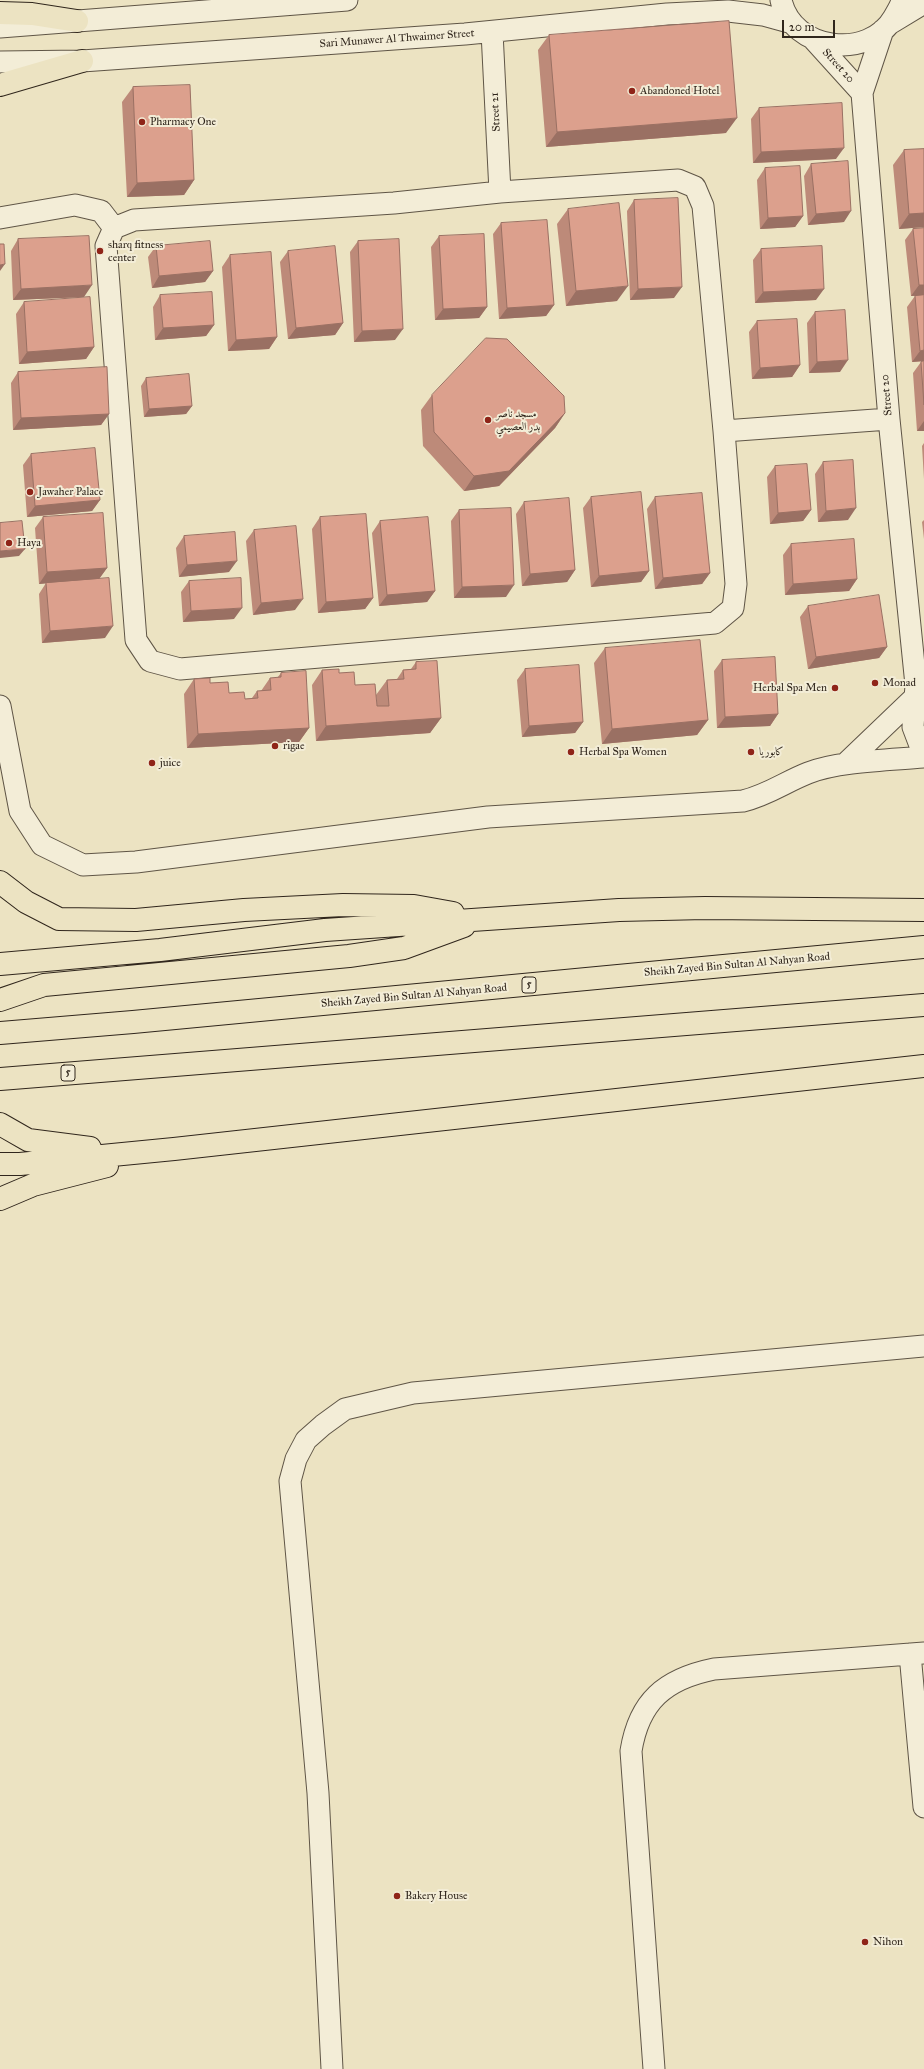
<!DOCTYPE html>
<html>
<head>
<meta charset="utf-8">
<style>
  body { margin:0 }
  #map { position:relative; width:924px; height:2069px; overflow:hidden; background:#ece3c2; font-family:"IM FELL Great Primer",serif }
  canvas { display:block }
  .scale { position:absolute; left:782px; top:20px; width:53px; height:18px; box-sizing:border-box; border:2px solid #30261c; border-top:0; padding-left:5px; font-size:12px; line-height:14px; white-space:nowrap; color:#30261c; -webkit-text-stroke:3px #f3edd7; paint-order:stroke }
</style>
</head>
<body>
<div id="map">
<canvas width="924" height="2069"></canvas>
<div class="scale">20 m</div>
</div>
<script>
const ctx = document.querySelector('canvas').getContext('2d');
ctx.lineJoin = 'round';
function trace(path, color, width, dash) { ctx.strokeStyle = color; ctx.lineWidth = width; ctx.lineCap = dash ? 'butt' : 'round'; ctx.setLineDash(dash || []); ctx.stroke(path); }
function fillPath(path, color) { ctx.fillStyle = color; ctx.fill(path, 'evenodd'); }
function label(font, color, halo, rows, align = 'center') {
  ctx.font = font + ' "IM FELL Great Primer",Amiri,serif'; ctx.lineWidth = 4; ctx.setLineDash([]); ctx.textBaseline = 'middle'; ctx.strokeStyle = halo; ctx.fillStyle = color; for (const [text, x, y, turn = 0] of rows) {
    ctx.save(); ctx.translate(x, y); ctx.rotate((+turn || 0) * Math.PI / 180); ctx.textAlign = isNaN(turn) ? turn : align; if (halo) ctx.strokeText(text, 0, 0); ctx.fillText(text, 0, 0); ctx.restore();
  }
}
const minor = new Path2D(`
  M 781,0 C 792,51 869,61 894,17 C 897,11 901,6 902,0
  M 891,23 L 924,3
  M 0,27 L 347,0
  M 883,30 L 862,93 L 889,419 L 916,685 L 913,727 L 924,756
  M 492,32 L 500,192
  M 814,40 L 862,93
  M 0,62 L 82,61 L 465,34 L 667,14 L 728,11 L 763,15 L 792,23
  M 678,180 L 695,187 L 703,206 L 724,431 L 736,584 L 733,608 L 715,623 L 180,669 L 150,661 L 136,640 L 106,246 L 114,228 L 134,220 L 394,203 L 500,192 Z
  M 0,218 L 75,205 L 101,211 L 114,228
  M 724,431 L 889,419
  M 0,706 L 20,811 L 42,845 L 83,865 L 136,862 L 488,817 L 743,801 C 768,795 785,782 808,773 C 838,761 891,760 924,757
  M 845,764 L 915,697
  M 910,1654 L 924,1807
  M 332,2069 L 318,1793 L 290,1481 L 296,1459 L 306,1440 L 323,1425 L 345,1409 L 413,1393 L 924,1346
  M 654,2069 L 631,1751 C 639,1701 665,1679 714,1669 L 924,1653`);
const major = new Path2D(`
  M 0,13 L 32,14 L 77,21
  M 0,85 L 82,61`);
const highway = new Path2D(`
  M 0,882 L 26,902 L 59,919 L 136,920 L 244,910 L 343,905 L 414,906 L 453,913
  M 0,964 L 160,950 L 325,930 L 619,910 L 705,908 L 924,910
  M 0,1000 L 44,985 L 349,956 L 404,948 L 464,926
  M 0,1033 L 133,1022 L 924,947
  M 0,1079 L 924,1005
  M 0,1124 L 28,1140 L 90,1148
  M 0,1164 L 20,1164 L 174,1149 L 924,1066
  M 0,1199 L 33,1185 L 107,1166`);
trace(minor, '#5f5546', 23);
trace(major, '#30261c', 24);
trace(highway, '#30261c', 24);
trace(minor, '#f3edd7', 21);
trace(major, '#ece3c2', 22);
trace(highway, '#ece3c2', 22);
fillPath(new Path2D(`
  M 549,35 L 726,133 L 546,147 L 538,50 Z
  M 133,87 L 194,180 L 184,195 L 127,197 L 122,102 Z
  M 759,108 L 836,159 L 753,163 L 751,119 Z
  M 924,149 L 924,227 L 899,229 L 893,165 L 904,150 Z
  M 811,164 L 844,222 L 808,225 L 804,176 Z
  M 765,168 L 803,216 L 795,227 L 760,229 L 757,180 Z
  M 634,200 L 674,298 L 630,300 L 627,211 Z
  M 568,209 L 617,301 L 566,306 L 557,224 Z
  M 501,223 L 554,305 L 546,316 L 499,319 L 493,234 Z
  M 924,228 L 924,361 L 912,362 L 907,307 L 915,296 L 911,296 L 905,240 L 913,229 Z
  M 439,236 L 487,307 L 479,318 L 435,320 L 431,247 Z
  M 18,239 L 84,297 L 13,300 L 11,251 Z
  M 358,241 L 395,340 L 354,342 L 350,252 Z
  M 156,246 L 213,271 L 205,282 L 152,288 L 148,257 Z
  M 761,249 L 816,300 L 755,303 L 753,260 Z
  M 288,251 L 343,323 L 335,335 L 288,339 L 280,262 Z
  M 230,255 L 277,337 L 269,349 L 228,351 L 222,267 Z
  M 160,295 L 214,325 L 206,336 L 155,340 L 153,307 Z
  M 24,302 L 94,347 L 86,359 L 19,364 L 16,314 Z
  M 815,312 L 840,372 L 809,373 L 807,323 Z
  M 757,321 L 800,365 L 792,377 L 752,379 L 749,332 Z
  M 924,361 L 924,431 L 917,431 L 913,373 L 921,362 Z
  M 18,372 L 109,414 L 101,425 L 13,430 L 11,383 Z
  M 146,378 L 192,406 L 186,414 L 144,417 L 141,386 Z
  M 432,395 L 565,413 L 555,428 L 499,486 L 464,491 L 423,446 L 421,410 Z
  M 924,443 L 924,479 L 922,446 Z
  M 31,454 L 100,500 L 92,511 L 27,517 L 23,465 Z
  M 823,462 L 848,520 L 818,522 L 815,474 Z
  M 775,466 L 811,510 L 803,521 L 770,524 L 767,477 Z
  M 591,497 L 649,571 L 641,582 L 591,587 L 583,508 Z
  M 655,497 L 710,573 L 702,584 L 655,589 L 647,509 Z
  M 524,502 L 575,570 L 567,582 L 522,586 L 516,514 Z
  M 459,510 L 506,597 L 454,598 L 451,521 Z
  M 43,517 L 107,568 L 99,579 L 105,638 L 42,643 L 39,594 L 46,583 L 39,584 L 35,528 Z
  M 320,517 L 373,598 L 365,609 L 318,613 L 312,529 Z
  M 924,520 L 924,539 L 922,522 Z
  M 380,521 L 435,591 L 427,602 L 379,606 L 372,533 Z
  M 254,530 L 295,610 L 253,615 L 246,541 Z
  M 184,536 L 229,572 L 179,577 L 176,548 Z
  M 791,544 L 857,579 L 849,591 L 785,595 L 783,555 Z
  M 189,581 L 234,619 L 183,622 L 181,592 Z
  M 808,606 L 887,647 L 879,658 L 808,669 L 800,617 Z
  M 605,648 L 708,720 L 697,735 L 602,744 L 594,663 Z
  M 722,660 L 778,714 L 770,726 L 717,728 L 714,671 Z
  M 416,662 L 441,718 L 430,733 L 316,741 L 312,685 L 322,670 L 339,673 L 355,685 L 377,706 L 376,695 L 387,680 L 397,679 L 403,670 L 411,669 Z
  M 525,669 L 583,722 L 575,733 L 522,737 L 517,680 Z
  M 281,673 L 309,728 L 299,742 L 187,748 L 184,694 L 194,679 L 210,683 L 229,693 L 245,699 L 252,698 L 257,691 L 261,691 L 270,678 L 277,678 Z`), '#bd8a79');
fillPath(new Path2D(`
  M 737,118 L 726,133 L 546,147 L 557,132 Z
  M 844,148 L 836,159 L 753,163 L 761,152 Z
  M 194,180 L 184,195 L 127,197 L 137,183 Z
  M 851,211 L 844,222 L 808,225 L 816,214 Z
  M 924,213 L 924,227 L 899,229 L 909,214 Z
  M 803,216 L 795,227 L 760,229 L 768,218 Z
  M 5,264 L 0,271 L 0,265 Z
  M 213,271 L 205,282 L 152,288 L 159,276 Z
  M 92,285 L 84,297 L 13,300 L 21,289 Z
  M 919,285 L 924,285 L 924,295 L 911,296 Z
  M 628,286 L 617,301 L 566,306 L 576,291 Z
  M 682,287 L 674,298 L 630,300 L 638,289 Z
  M 824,289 L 816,300 L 755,303 L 763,292 Z
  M 554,305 L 546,316 L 499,319 L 507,308 Z
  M 487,307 L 479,318 L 435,320 L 443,309 Z
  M 343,323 L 335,335 L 288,339 L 296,328 Z
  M 214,325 L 206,336 L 155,340 L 163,328 Z
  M 403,329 L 395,340 L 354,342 L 362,331 Z
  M 277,337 L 269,349 L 228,351 L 236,340 Z
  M 94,347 L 86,359 L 19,364 L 27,352 Z
  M 924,350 L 924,361 L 912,362 L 920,351 Z
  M 848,360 L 840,372 L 809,373 L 817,362 Z
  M 800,365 L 792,377 L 752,379 L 760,368 Z
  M 192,406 L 186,414 L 144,417 L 149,409 Z
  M 565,413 L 555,428 L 499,486 L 464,491 L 474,476 Z
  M 109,414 L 101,425 L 13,430 L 21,418 Z
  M 924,421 L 924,431 L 917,431 Z
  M 100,500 L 92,511 L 27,517 L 35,506 Z
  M 856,508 L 848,520 L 818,522 L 826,511 Z
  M 811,510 L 803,521 L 770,524 L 778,513 Z
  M 25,549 L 19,556 L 0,558 L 0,551 Z
  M 237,561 L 229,572 L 179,577 L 187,565 Z
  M 107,568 L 99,579 L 39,584 L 47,572 Z
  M 575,570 L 567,582 L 522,586 L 530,574 Z
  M 649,571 L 641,582 L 591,587 L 599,576 Z
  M 710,573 L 702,584 L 655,589 L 663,578 Z
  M 857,579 L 849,591 L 785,595 L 793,584 Z
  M 514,585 L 506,597 L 454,598 L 462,587 Z
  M 435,591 L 427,602 L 379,606 L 387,595 Z
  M 373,598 L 365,609 L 318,613 L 326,602 Z
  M 303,599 L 295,610 L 253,615 L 261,603 Z
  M 242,608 L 234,619 L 183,622 L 191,611 Z
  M 113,626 L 105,638 L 42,643 L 50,631 Z
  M 887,647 L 879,658 L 808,669 L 816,657 Z
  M 778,714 L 770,726 L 717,728 L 725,717 Z
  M 441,718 L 430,733 L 316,741 L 326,726 Z
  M 708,720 L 697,735 L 602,744 L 612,729 Z
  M 583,722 L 575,733 L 522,737 L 529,726 Z
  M 309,728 L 299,742 L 187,748 L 198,734 Z`), '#9a7063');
const building = new Path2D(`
  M 729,21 L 737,118 L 557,132 L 549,35 Z
  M 190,85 L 194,180 L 137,183 L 133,87 Z
  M 842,103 L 844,148 L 761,152 L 759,108 Z
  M 924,149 L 924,213 L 909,214 L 904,150 Z
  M 848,161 L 851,211 L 816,214 L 811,164 Z
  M 800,166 L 803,216 L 768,218 L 765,168 Z
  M 678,198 L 682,287 L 638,289 L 634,200 Z
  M 619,203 L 628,286 L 576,291 L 568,209 Z
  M 547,220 L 554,305 L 507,308 L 501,223 Z
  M 924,228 L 924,285 L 919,285 L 913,229 Z
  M 484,234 L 487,307 L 443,309 L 439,236 Z
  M 89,236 L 92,285 L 21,289 L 18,239 Z
  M 399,239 L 403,329 L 362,331 L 358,241 Z
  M 210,241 L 213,271 L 159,276 L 156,246 Z
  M 0,244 L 4,244 L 5,264 L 0,265 Z
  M 335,246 L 343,323 L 296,328 L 288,251 Z
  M 822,246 L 824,289 L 763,292 L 761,249 Z
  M 271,252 L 277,337 L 236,340 L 230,255 Z
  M 212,292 L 214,325 L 163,328 L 160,295 Z
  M 924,295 L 924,350 L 920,351 L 915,296 Z
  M 90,297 L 94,347 L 27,352 L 24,302 Z
  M 845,310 L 848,360 L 817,362 L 815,312 Z
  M 797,319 L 800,365 L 760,368 L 757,321 Z
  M 486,338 L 507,339 L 564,396 L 565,413 L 509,471 L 474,476 L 434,432 L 432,395 Z
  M 924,361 L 924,405 L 921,362 Z
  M 107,367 L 109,414 L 21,418 L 18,372 Z
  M 189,374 L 192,406 L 149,409 L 146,378 Z
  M 95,448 L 100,500 L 35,506 L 31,454 Z
  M 853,460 L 856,508 L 826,511 L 823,462 Z
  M 807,464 L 811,510 L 778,513 L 775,466 Z
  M 641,492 L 649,571 L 599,576 L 591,497 Z
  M 702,493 L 710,573 L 663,578 L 655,497 Z
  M 569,498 L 575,570 L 530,574 L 524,502 Z
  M 511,508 L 514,585 L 462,587 L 459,510 Z
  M 103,513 L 107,568 L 47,572 L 43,517 Z
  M 366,514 L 373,598 L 326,602 L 320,517 Z
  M 428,517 L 435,591 L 387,595 L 380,521 Z
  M 22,521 L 25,549 L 0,551 L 0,523 Z
  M 296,526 L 303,599 L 261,603 L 254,530 Z
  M 235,532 L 237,561 L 187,565 L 184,536 Z
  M 854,539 L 857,579 L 793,584 L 791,544 Z
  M 109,578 L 113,626 L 50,631 L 46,583 Z
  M 241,578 L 242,608 L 191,611 L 189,581 Z
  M 879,595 L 887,647 L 816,657 L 808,606 Z
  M 700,640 L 708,720 L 612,729 L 605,648 Z
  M 775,657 L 778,714 L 725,717 L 722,660 Z
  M 437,661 L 441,718 L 326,726 L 322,670 L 339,669 L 339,673 L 354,672 L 355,685 L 375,684 L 377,706 L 389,706 L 387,680 L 404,679 L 403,670 L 416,669 L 416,662 Z
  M 579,665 L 583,722 L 529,726 L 525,669 Z
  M 306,671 L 309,728 L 198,734 L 194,679 L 210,678 L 210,683 L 228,682 L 229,693 L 244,692 L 245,699 L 258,698 L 257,691 L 271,690 L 270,678 L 281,677 L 281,673 Z`);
fillPath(building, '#dca08d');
trace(building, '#9a7063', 1);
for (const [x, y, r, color] of [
  [632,91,4,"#8f2418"],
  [142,122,4,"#8f2418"],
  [100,251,4,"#8f2418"],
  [488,420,4,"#8f2418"],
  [30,492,4,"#8f2418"],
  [9,543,4,"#8f2418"],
  [875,683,4,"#8f2418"],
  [835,688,4,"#8f2418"],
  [275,746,4,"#8f2418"],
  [571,752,4,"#8f2418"],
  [751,752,4,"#8f2418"],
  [152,763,4,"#8f2418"],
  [397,1896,4,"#8f2418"],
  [865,1942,4,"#8f2418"]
]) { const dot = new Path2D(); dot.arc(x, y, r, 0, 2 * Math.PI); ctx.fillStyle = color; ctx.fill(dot); trace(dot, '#f3edd7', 1.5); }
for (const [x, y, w] of [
  [529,985,14],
  [68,1073,14]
]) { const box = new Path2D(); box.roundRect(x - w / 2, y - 8, w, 16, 3); ctx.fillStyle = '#f3edd7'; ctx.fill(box); trace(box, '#30261c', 1); }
label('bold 10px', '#30261c', null, [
  ["5",529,985],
  ["5",68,1073]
]);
label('11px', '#30261c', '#f3edd7', [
  ["Sari Munawer Al Thwaimer Street",397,39,-4],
  ["Street 20",838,66,48],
  ["Street 21",496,112,-93],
  ["Street 20",887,395,-95],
  ["Sheikh Zayed Bin Sultan Al Nahyan Road",737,965,-5],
  ["Sheikh Zayed Bin Sultan Al Nahyan Road",414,996,-5]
]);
label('11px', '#30261c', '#f3edd7', [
  ["Abandoned Hotel",640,91],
  ["Pharmacy One",150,122],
  ["sharq fitness",108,245],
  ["center",108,258],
  ["مسجد ناصر",496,414],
  ["بدر العصيمي",496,427],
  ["Jawaher Palace",38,492],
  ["Haya",17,543],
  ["Monad",883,683],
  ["Herbal Spa Men",827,688,"right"],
  ["rigae",283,746],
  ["Herbal Spa Women",579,752],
  ["كابوريا",759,752],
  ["juice",160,763],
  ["Bakery House",405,1896],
  ["Nihon",873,1942]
], 'left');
</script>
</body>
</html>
